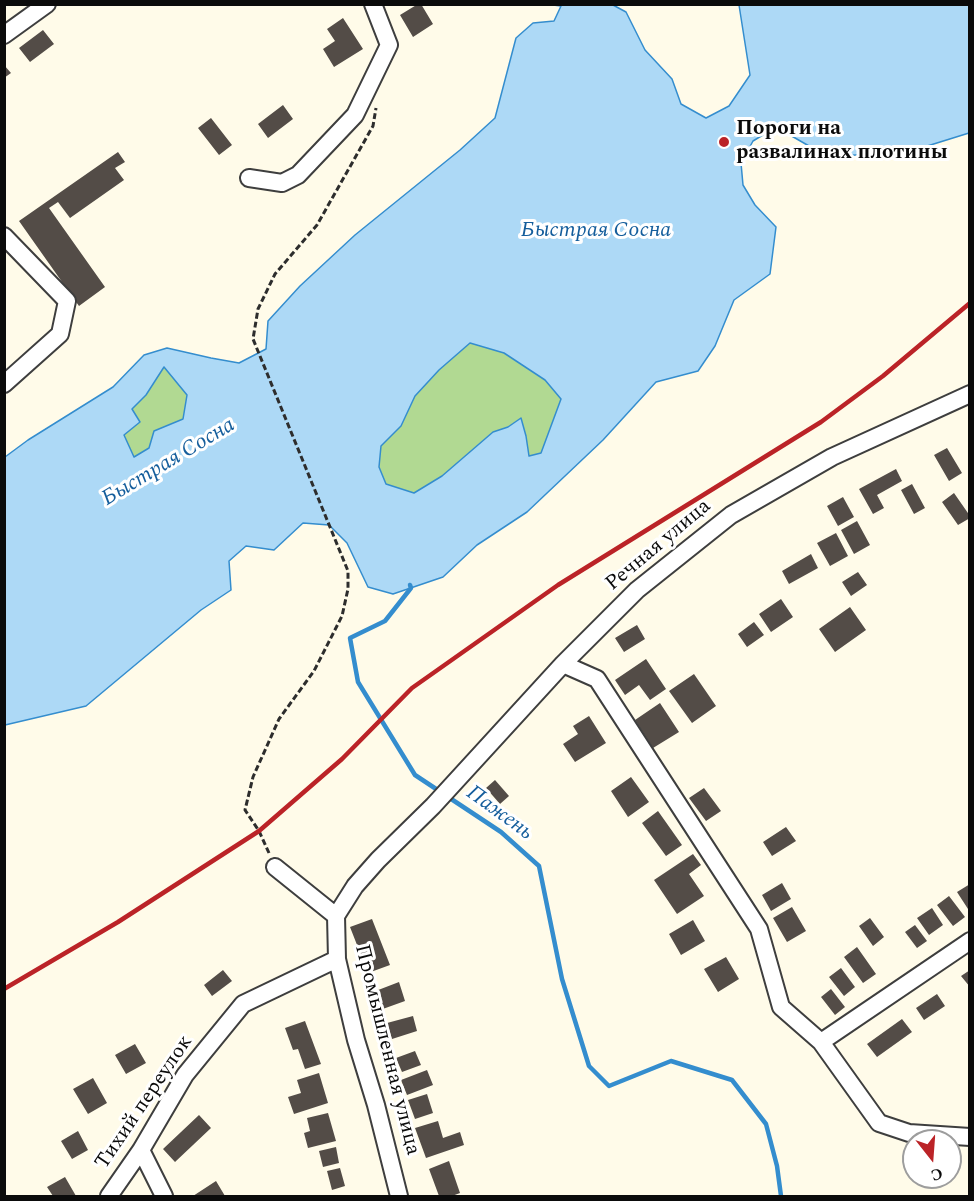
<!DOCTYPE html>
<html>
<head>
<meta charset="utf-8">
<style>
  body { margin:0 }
  #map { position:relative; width:974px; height:1201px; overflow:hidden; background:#fffbe9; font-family:Spectral,serif }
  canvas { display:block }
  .frame { position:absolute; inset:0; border:6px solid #0b0b0b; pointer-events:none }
  .north { position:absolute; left:902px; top:1129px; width:60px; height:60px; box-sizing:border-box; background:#fff; border:2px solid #9d9d9d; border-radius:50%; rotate:163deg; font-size:16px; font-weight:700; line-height:24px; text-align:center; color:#0b0b0b }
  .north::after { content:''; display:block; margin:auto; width:21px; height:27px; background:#bb2327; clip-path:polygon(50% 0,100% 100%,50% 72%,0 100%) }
</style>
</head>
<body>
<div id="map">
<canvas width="974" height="1201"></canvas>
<div class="frame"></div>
<div class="north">С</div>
</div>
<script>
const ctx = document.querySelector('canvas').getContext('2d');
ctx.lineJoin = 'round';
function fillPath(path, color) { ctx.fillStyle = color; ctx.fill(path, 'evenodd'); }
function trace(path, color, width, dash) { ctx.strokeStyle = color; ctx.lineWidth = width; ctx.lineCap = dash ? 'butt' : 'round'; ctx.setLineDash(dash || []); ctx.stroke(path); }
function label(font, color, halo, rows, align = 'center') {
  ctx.font = font + ' Spectral,serif'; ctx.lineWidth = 6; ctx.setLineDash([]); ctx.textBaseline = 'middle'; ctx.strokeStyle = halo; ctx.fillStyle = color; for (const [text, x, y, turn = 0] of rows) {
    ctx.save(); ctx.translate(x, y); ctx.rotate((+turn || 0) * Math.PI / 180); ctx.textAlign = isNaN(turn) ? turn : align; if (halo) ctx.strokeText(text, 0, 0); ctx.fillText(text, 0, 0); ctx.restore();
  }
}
fillPath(new Path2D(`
  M 470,343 L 504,353 L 545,380 L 561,399 L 541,453 L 529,456 L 526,436 L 521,418 L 508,427 L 493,432 L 442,476 L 414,493 L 386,484 L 379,467 L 381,446 L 401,426 L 415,396 L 439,370 Z
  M 164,366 L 187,395 L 183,419 L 155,431 L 150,448 L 133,458 L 124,434 L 140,422 L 132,409 L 146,395 Z`), '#b1d992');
const water = new Path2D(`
  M 553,5 L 613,5 L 626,12 L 645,50 L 672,79 L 681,104 L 706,118 L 729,106 L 750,75 L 739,5 L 969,5 L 969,133 L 908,152 L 839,156 L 809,146 L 776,127 L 753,141 L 741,163 L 743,185 L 755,205 L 776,227 L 770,274 L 734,300 L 715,346 L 698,371 L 656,382 L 603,440 L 527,512 L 477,545 L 443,577 L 393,594 L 368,587 L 347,543 L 329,525 L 303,523 L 274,550 L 246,546 L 229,561 L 231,590 L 201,610 L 86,706 L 5,725 L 5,457 L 28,440 L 113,387 L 144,355 L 167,348 L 211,358 L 239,363 L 266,349 L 268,321 L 300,286 L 355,235 L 460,150 L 495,118 L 516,38 L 533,23 L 554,21 L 561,6 ZM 470,343 L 504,353 L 545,380 L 561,399 L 541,453 L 529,456 L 526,436 L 521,418 L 508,427 L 493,432 L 442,476 L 414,493 L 386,484 L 379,467 L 381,446 L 401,426 L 415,396 L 439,370 ZM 164,367 L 187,395 L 183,419 L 154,431 L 149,448 L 134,457 L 124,435 L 140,422 L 132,409 L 146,395 Z`);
fillPath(water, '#add9f6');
trace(water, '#348dce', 1.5);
trace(new Path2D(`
  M 410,585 L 411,588 L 385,621 L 350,638 L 358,682 L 415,775 L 501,832 L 539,866 L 562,979 L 589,1066 L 609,1086 L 671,1061 L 732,1080 L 766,1124 L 777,1166 L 781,1196`), '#348dce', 4.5);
fillPath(new Path2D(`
  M 418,4 L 421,4 L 433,24 L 413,37 L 400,15 Z
  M 343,18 L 363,49 L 334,67 L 323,49 L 335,41 L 327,29 Z
  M 43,30 L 54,44 L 30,62 L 19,48 Z
  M 4,65 L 11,73 L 4,78 Z
  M 283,105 L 293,119 L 268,138 L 258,124 Z
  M 211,118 L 232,145 L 219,155 L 198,128 Z
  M 118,152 L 125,162 L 115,168 L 124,180 L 70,218 L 58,202 L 49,208 L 105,287 L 79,306 L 19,221 Z
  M 947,448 L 962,473 L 949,481 L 934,455 Z
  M 896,469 L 902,481 L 877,495 L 884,508 L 873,514 L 859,489 Z
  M 912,484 L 925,508 L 914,514 L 901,490 Z
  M 954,493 L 970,516 L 970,518 L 958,525 L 942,502 Z
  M 843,497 L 854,517 L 838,526 L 827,506 Z
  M 857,521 L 870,545 L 854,554 L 841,530 Z
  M 836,533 L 848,556 L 830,566 L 817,543 Z
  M 811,554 L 818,568 L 789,584 L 782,571 Z
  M 858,572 L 867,585 L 851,596 L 842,582 Z
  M 781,599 L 793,617 L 771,632 L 759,614 Z
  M 850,607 L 866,630 L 835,652 L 819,629 Z
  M 754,622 L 764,635 L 747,647 L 738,634 Z
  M 637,625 L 645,639 L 624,652 L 615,638 Z
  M 646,659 L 666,689 L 650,700 L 639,685 L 625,695 L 615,680 Z
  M 694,674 L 716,706 L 692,723 L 669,691 Z
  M 660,703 L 679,732 L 653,748 L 635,720 Z
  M 589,716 L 606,743 L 575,762 L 563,744 L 578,734 L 573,726 Z
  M 631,777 L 649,802 L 628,817 L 611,791 Z
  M 495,780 L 509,796 L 500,804 L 486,788 Z
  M 704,788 L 721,811 L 706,821 L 689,798 Z
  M 658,811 L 682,845 L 666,856 L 642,823 Z
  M 786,827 L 796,841 L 772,856 L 763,842 Z
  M 693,854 L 701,865 L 689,874 L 704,896 L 677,914 L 654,880 Z
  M 782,883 L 791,899 L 771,911 L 762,895 Z
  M 970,884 L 970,908 L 968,909 L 957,892 Z
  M 949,896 L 965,917 L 953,926 L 937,905 Z
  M 792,907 L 806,931 L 787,942 L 773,918 Z
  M 932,908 L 943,925 L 929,935 L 917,918 Z
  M 870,918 L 884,937 L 873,946 L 859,926 Z
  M 372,919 L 390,965 L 368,973 L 350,927 Z
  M 693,920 L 705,941 L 681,955 L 669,934 Z
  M 915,925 L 927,941 L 917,948 L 905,932 Z
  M 857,947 L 876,974 L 863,983 L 844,957 Z
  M 726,957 L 739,979 L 718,992 L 704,969 Z
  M 841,968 L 855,987 L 844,996 L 829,977 Z
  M 223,970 L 232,981 L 212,996 L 204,985 Z
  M 970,970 L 970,987 L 961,976 Z
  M 399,982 L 405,1001 L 380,1010 L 373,992 Z
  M 831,989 L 845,1007 L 835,1015 L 821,997 Z
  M 937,994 L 945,1006 L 924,1020 L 916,1008 Z
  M 413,1016 L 417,1031 L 392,1039 L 387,1023 Z
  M 902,1019 L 912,1032 L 877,1057 L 867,1044 Z
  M 305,1021 L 321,1064 L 305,1069 L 298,1049 L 293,1050 L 285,1028 Z
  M 135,1044 L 146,1063 L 126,1074 L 115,1055 Z
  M 415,1051 L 421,1065 L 402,1072 L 396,1058 Z
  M 427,1070 L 433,1085 L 407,1095 L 401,1080 Z
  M 319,1073 L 328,1103 L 294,1114 L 288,1097 L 301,1093 L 297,1080 Z
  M 93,1078 L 107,1103 L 88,1114 L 73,1089 Z
  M 427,1094 L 433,1113 L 415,1119 L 408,1100 Z
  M 328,1113 L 336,1141 L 308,1148 L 304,1133 L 310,1131 L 307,1118 Z
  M 199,1115 L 211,1128 L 175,1162 L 163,1149 Z
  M 438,1121 L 443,1138 L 460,1132 L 464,1145 L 426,1158 L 415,1128 Z
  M 78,1131 L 88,1150 L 72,1159 L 61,1141 Z
  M 336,1147 L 339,1163 L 323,1167 L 319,1151 Z
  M 449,1161 L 460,1193 L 452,1196 L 439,1196 L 429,1169 Z
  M 340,1168 L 345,1186 L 332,1190 L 327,1171 Z
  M 65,1177 L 76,1196 L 53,1196 L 47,1187 Z
  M 216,1181 L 225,1196 L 193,1196 Z`), '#534c47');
const minor = new Path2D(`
  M 4,35 L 47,4
  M 249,178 L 282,183 L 298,175 L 355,115 L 389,45 L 373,4
  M 4,236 L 67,301 L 60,334 L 4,384
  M 563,664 L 597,679 L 759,929 L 781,1007 L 821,1042 L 879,1123 L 909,1133 L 970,1137
  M 275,867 L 336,916
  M 821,1042 L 970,941
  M 141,1150 L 164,1196
  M 109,1196 L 141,1150 L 185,1075 L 243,1004 L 337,959
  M 399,1196 L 376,1105 L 356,1040 L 337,959 L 336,916 L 355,886 L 378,860 L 433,806 L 563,664 L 637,590 L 731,515 L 832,457 L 970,394`);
trace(minor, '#3e3e3e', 20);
trace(new Path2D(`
  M 269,853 L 259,831 L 245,810 L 253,777 L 279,719 L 314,671 L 342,616 L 348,589 L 348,571 L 253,339 L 258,309 L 275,274 L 317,225 L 373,126 L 376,108`), '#2d2d2d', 3, [6, 3]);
trace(minor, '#fff', 16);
trace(new Path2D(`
  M 4,989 L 118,922 L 259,831 L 342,759 L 412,688 L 558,585 L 821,422 L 883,376 L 970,303`), '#bb2327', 4.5);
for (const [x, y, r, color] of [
  [724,142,6,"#bb2327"]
]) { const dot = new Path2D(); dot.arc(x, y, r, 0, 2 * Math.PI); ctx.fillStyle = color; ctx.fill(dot); trace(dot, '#fff', 2); }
label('bold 21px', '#0b0b0b', '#fff', [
  ["Пороги на",736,130],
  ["развалинах плотины",736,154]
], 'left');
label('21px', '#0b0b0b', '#fff', [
  ["Речная улица",659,546,-40],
  ["Промышленная улица",386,1050,76],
  ["Тихий переулок",145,1103,-56]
]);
label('italic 22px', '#155e9c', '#fff', [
  ["Быстрая Сосна",596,232],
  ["Быстрая Сосна",169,463,-31],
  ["Пажень",499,814,36]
]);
</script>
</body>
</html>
